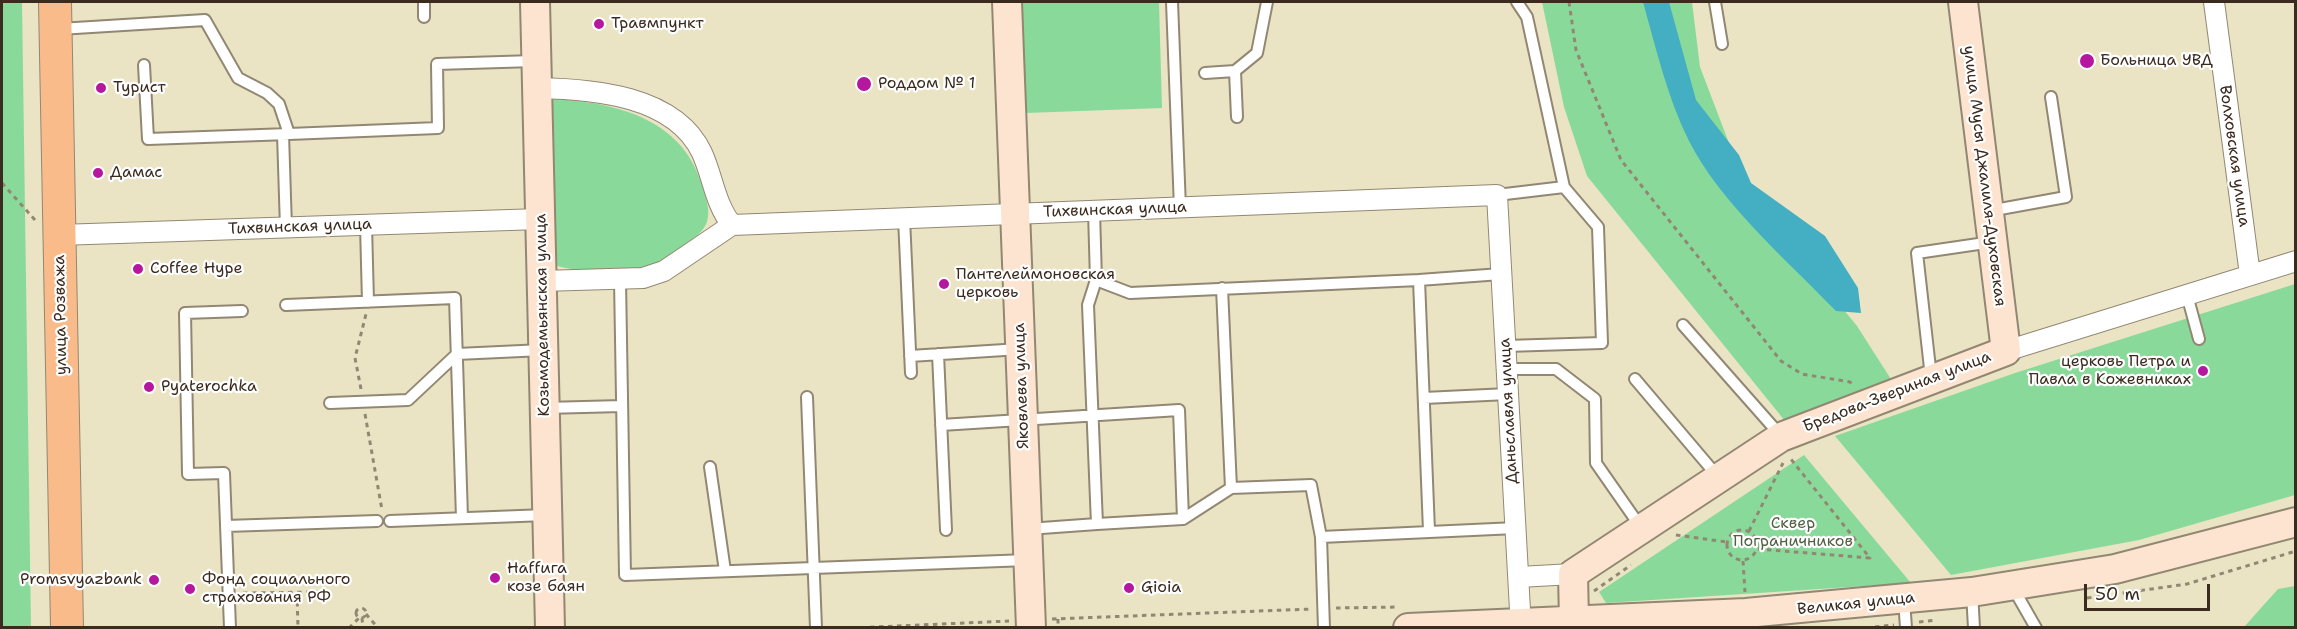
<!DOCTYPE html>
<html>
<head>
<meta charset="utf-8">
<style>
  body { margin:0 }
  #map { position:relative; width:2297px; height:629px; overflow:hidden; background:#eae4c5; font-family:"Shantell Sans",sans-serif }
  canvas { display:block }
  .frame { position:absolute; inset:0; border:3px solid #3b2a1e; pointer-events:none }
  .scale { position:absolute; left:2084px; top:584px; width:126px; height:27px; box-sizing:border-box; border:3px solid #3b2a1e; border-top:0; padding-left:8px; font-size:18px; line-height:21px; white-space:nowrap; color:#3b2a1e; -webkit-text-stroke:4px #fff; paint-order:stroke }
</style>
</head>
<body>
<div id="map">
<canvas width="2297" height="629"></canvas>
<div class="frame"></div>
<div class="scale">50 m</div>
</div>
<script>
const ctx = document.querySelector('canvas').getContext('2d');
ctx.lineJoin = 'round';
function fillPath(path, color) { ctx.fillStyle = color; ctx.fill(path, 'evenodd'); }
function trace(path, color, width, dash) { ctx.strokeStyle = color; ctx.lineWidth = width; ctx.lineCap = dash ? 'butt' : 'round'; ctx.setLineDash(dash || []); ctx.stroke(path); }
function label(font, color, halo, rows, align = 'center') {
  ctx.font = font + ' "Shantell Sans",sans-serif'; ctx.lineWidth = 4.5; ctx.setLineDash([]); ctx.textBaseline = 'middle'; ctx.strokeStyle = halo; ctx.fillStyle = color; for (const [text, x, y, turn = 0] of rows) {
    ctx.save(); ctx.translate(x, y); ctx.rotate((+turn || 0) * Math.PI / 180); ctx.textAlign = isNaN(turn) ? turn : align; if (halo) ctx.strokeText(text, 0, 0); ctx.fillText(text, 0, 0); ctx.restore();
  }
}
fillPath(new Path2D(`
  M 2,2 L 22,2 L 31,628 L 2,627 Z
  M 1022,2 L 1159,2 L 1162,108 L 1026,113 Z
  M 1542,2 L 1692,2 L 1700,67 L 1748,193 L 1857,326 L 1896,387 L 1785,421 L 1587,176 L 1564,107 Z
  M 552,99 C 613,102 680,117 701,182 C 705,194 711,209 707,222 C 703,233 693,238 685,244 C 677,250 668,259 659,263 C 634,273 579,274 555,265 Z
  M 2295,284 L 2295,495 L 2139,540 L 1951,575 L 1835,436 L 2015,373 Z
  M 1804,455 L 1911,583 L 1606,603 L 1599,592 Z
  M 2295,586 L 2295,627 L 2244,627 L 2278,589 Z`), '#89da9a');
fillPath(new Path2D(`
  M 1643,2 L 1669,2 L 1696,100 L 1739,155 L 1751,183 L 1825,236 L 1858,288 L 1861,313 L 1836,311 C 1787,260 1721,204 1689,141 C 1667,97 1656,48 1643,2 Z`), '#44afc2');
const lane = new Path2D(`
  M 424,2 L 424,17
  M 1172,2 L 1180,208
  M 1715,2 L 1722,44
  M 59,29 L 205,20 L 238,78 L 267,93 L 279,104 L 289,134 L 438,128 L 437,64 L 534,61
  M 144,65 L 148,139 L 289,134
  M 1235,71 L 1237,117
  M 1205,73 L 1235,71 L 1257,53 L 1267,2
  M 283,134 L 286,228
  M 1497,195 L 1564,187
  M 1094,211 L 1096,280 L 1130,293 L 1419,280 L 1429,531
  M 1989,211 L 2066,197 L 2051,97
  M 904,218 L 911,373
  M 366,225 L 368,302
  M 620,280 L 625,575 L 1028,560
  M 1419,280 L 1501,274
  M 1222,288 L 1231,488 L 1311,485 L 1321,537 L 1324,628
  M 2187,295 L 2199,339
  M 286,305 L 455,298 L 462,518
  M 1683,325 L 1781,436
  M 1506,346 L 1602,343 L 1598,227 L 1564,187 L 1527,17 L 1517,2
  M 938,354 L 946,530
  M 910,356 L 1020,349
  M 1507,369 L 1556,369 L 1595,399 L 1596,463 L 1642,529
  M 1931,377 L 1917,253 L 1992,242
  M 1635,379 L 1719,478
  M 807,397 L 816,628
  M 1424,398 L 1508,394
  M 330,403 L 408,400 L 457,354 L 543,350
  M 545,408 L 622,406
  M 941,425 L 1179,410 L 1183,519
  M 710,467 L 725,571
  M 390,521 L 546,515
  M 1097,524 L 1183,519 L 1231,488
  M 226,526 L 377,521
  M 1028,529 L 1097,524 L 1088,305 L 1096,280
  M 1321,537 L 1516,528
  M 2012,586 L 2036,628
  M 1972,592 L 1974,628
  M 1904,599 L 1906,628
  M 230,628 L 224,473 L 188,474 L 185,313 L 242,311`);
const street = new Path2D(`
  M 2214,2 L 2250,275
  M 537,88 C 592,89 675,95 702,153 C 713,177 715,204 732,225
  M 59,235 L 540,219
  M 542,281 L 643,278 L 664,271 L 732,225 L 1497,195 L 1521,628
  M 2006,351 L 2296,261
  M 1519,577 L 1573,574`);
const secondary = new Path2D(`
  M 535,2 L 550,628
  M 1007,2 L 1031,628
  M 1574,621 L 1573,574 L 1781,437 L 2006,351 L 1963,2
  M 1408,628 L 1746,613 L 1972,592 L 2115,569 L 2296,522`);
const primary = new Path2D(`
  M 55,2 L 67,628`);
trace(lane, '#928772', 14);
trace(street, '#928772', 22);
trace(secondary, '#928772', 32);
trace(primary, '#928772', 34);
trace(new Path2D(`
  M 1569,2 L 1576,50 L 1621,160 L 1781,361 L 1802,374 L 1850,382 L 1853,385
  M 2,183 L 35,220
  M 361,389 L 355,358 L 366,314
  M 365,414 L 382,510
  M1727 545a15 15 0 1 1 30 0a15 15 0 1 1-30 0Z
  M 1749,531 L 1783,463
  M 1676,535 L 1727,542
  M 1758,549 L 1870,558 L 1790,458
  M 1743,561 L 1745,592
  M 1594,591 L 1631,565
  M 243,593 L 320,592
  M 297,593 L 298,628
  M 2087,598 L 2187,584 L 2296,551
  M356 613a5 5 0 1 1 10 0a5 5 0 1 1-10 0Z
  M 1336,608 L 1399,607
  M 366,614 L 378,628
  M 362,618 L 363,628
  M 1052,619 L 1312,609
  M 1058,619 L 1058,628
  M 1919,622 L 1936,620
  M 349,628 L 359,618
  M 852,628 L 1009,621
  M 1866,628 L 1894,625`), '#928772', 3, [4.5, 4.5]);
trace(lane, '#fff', 10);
trace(street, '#fff', 20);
trace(secondary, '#fde4d1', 28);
trace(primary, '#fabb8b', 32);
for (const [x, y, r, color] of [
  [599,24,6,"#b5179e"],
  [2087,61,8,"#b5179e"],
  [864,84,8,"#b5179e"],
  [101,88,6,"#b5179e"],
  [98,173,6,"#b5179e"],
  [138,269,6,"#b5179e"],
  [944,284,6,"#b5179e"],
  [2203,371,6,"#b5179e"],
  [149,387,6,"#b5179e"],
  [495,578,6,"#b5179e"],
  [154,580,6,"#b5179e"],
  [1129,588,6,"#b5179e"],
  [190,589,6,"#b5179e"]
]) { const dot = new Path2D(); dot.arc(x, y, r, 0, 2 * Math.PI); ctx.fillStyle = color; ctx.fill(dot); trace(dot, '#fff', 2); }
label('16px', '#3b2a1e', '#fff', [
  ["Травмпункт",611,24],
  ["Больница УВД",2100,61],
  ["Роддом № 1",878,84],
  ["Турист",113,88],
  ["Дамас",110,173],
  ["Coffee Hype",150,269],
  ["Пантелеймоновская",956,275],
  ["церковь",956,293],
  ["церковь Петра и",2191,362,"right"],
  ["Павла в Кожевниках",2191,380,"right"],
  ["Pyaterochka",161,387],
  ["Наffига",507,569],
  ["козе баян",507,587],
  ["Promsvyazbank",142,580,"right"],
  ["Фонд социального",202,580],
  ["страхования РФ",202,598],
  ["Gioia",1141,588]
], 'left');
label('16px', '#3b2a1e', '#fff', [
  ["Волховская улица",2234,156,82],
  ["улица Мусы Джалиля-Духовская",1984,176,83],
  ["Тихвинская улица",1115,210,-2],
  ["Тихвинская улица",300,227,-2],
  ["улица Розважа",61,315,-91],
  ["Козьмодемьянская улица",543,315,-91],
  ["Яковлева улица",1022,386,-92],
  ["Бредова-Звериная улица",1897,392,-21],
  ["Даньславля улица",1509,411,-93],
  ["Великая улица",1856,604,-6]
]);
label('16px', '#525f43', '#fff', [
  ["Сквер",1793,524],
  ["Пограничников",1793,542]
]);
</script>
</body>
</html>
